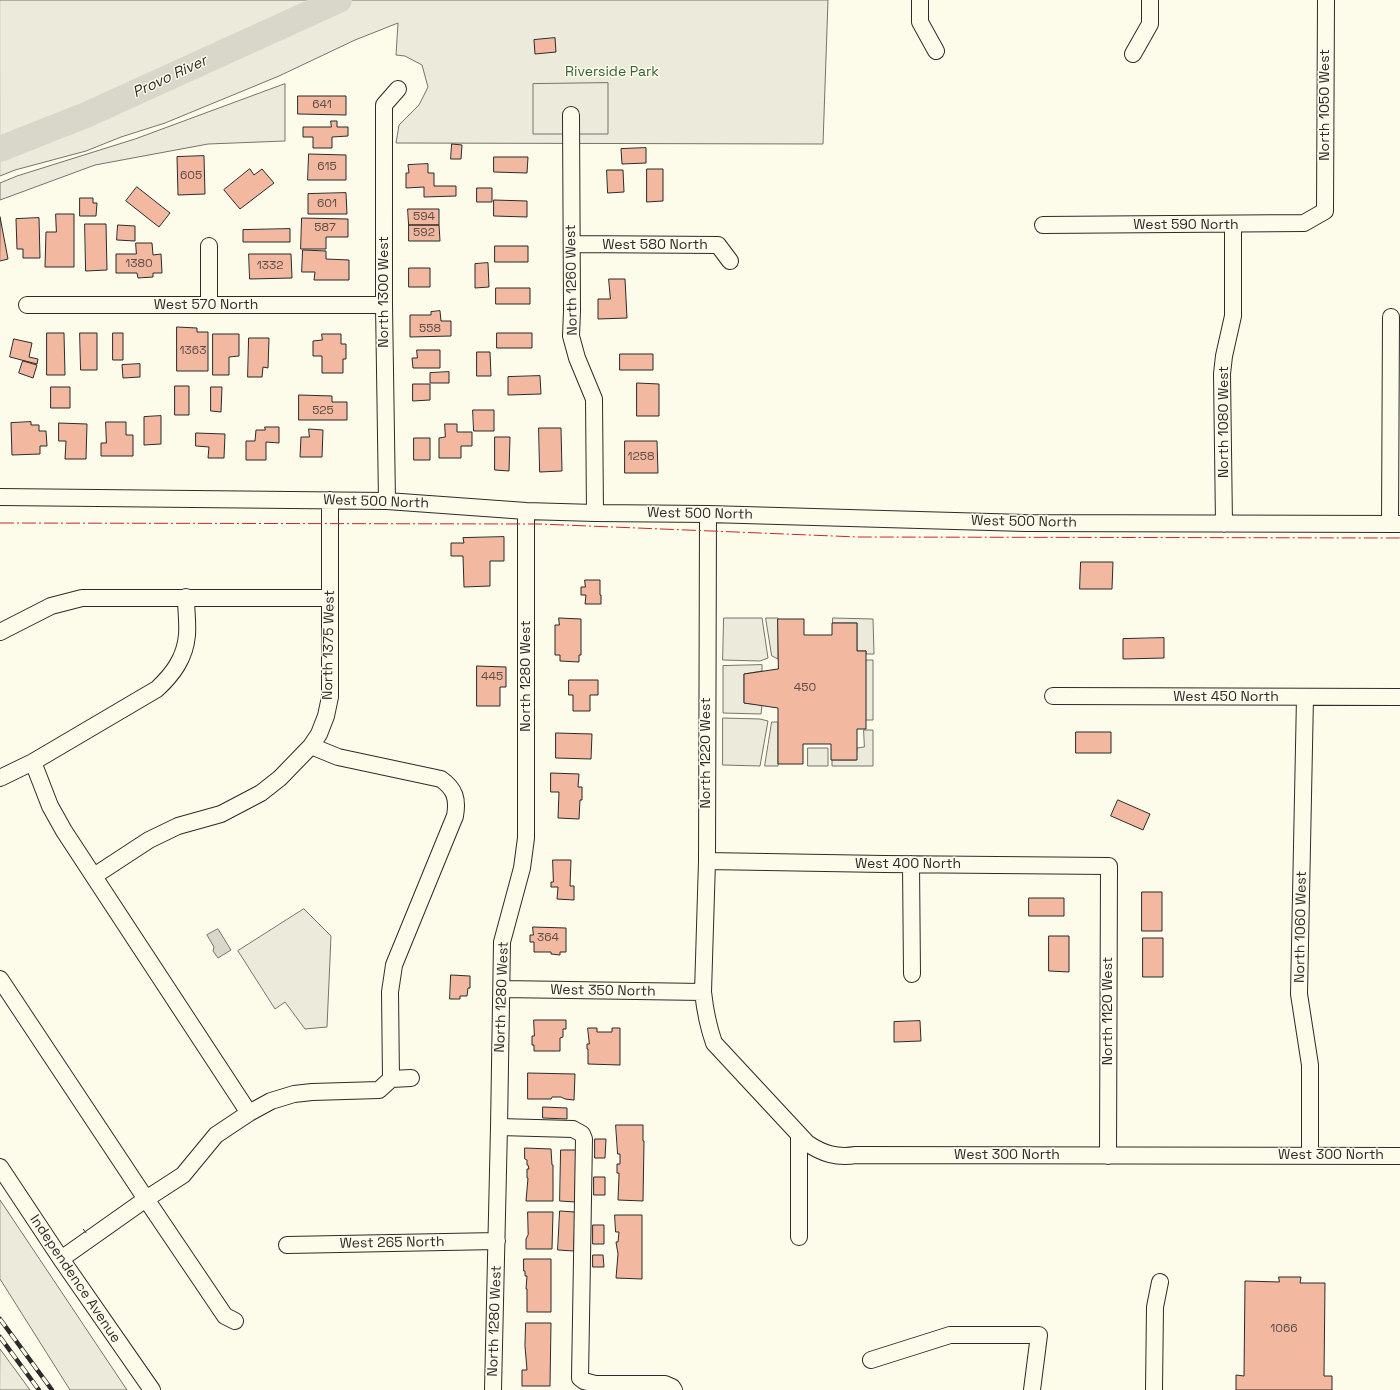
<!DOCTYPE html>
<html>
<head>
<meta charset="utf-8">
<style>
  body { margin:0 }
  canvas { display:block; background:#fdfbea }
</style>
</head>
<body>
<canvas width="1400" height="1390"></canvas>
<script>
const ctx = document.querySelector('canvas').getContext('2d');
ctx.lineJoin = 'round';
function fillPath(path, color) { ctx.fillStyle = color; ctx.fill(path, 'evenodd'); }
function trace(path, color, width, dash) { ctx.strokeStyle = color; ctx.lineWidth = width; ctx.lineCap = dash ? 'butt' : 'round'; ctx.setLineDash(dash || []); ctx.stroke(path); }
function label(font, color, halo, rows, align = 'center') {
  ctx.font = font + ' "Space Grotesk",sans-serif'; ctx.lineWidth = 3; ctx.setLineDash([]); ctx.textBaseline = 'middle'; ctx.strokeStyle = halo; ctx.fillStyle = color; for (const [text, x, y, turn = 0] of rows) {
    ctx.save(); ctx.translate(x, y); ctx.rotate((+turn || 0) * Math.PI / 180); ctx.textAlign = isNaN(turn) ? turn : align; if (halo) ctx.strokeText(text, 0, 0); ctx.fillText(text, 0, 0); ctx.restore();
  }
}
const green = new Path2D(`
  M 0,0 L 828,0 L 823,144 L 396,143 L 399,125 L 419,105 L 428,87 L 422,65 L 405,56 L 396,55 L 398,23 L 355,40 L 279,76 L 165,123 L 121,137 L 86,151 L 15,170 L 0,176 Z
  M 285,84 L 285,141 L 208,144 L 95,165 L 0,200 L 0,183 L 17,176 L 135,139 Z
  M 724,618 L 762,618 L 768,658 L 760,661 L 723,660 Z
  M 766,618 L 778,618 L 778,659 L 772,656 Z
  M 833,618 L 873,619 L 874,654 L 866,654 L 866,651 L 857,651 L 857,623 L 833,623 Z
  M 866,660 L 873,660 L 873,720 L 866,720 Z
  M 762,665 L 762,671 L 744,674 L 744,703 L 762,705 L 761,714 L 723,713 L 723,666 Z
  M 723,718 L 760,719 L 768,721 L 760,766 L 723,765 Z
  M 772,722 L 778,722 L 778,766 L 765,766 Z
  M 864,730 L 873,730 L 873,766 L 832,766 L 832,760 L 856,760 L 857,748 L 864,747 Z
  M 808,748 L 828,748 L 828,766 L 808,766 Z
  M 304,909 L 331,936 L 327,1027 L 305,1029 L 285,1002 L 275,1009 L 238,951 Z
  M 0,1200 L 127,1390 L 70,1390 L 0,1279 Z
  M 0,1349 L 30,1390 L 0,1390 Z`);
fillPath(green, '#ecebdb');
trace(green, '#74746e', 1);
const parking = new Path2D(`
  M 608,83 L 608,134 L 533,134 L 533,84 Z`);
fillPath(parking, '#eceadb');
trace(parking, '#74746e', 1);
const water = new Path2D(`
  M 218,929 L 231,950 L 218,958 L 213,951 L 214,947 L 207,935 Z`);
fillPath(water, '#d8d7c9');
trace(water, '#74746e', 1);
trace(new Path2D(`
  M 0,149 L 86,115 L 339,0`), '#d8d7c9', 26);
const building = new Path2D(`
  M 555,38 L 556,52 L 535,54 L 534,40 Z
  M 298,96 L 346,96 L 346,115 L 298,114 Z
  M 331,121 L 337,121 L 337,127 L 348,127 L 348,136 L 332,137 L 332,148 L 313,148 L 313,137 L 303,137 L 303,127 L 331,127 Z
  M 452,144 L 462,145 L 461,159 L 451,159 Z
  M 646,148 L 646,163 L 622,164 L 621,149 Z
  M 309,154 L 346,155 L 346,180 L 308,180 Z
  M 204,156 L 205,194 L 178,195 L 177,157 Z
  M 494,157 L 528,157 L 527,173 L 494,172 Z
  M 428,164 L 428,173 L 434,173 L 434,186 L 456,186 L 456,196 L 424,197 L 424,187 L 406,188 L 406,173 L 409,173 L 408,165 Z
  M 250,169 L 254,175 L 262,169 L 274,183 L 240,209 L 224,190 Z
  M 647,169 L 663,169 L 663,201 L 647,202 Z
  M 607,170 L 623,170 L 624,192 L 608,193 Z
  M 137,187 L 170,213 L 159,227 L 126,201 Z
  M 477,188 L 492,188 L 492,202 L 477,202 Z
  M 346,193 L 347,214 L 308,214 L 308,194 Z
  M 80,198 L 93,198 L 93,203 L 97,203 L 96,216 L 80,216 Z
  M 494,200 L 527,201 L 527,217 L 494,216 Z
  M 408,209 L 439,209 L 439,225 L 409,225 Z
  M 56,214 L 74,214 L 74,267 L 45,267 L 46,232 L 56,232 Z
  M 0,217 L 8,259 L 0,261 Z
  M 39,218 L 40,258 L 23,258 L 23,249 L 17,249 L 16,219 Z
  M 302,218 L 348,219 L 348,237 L 326,237 L 326,249 L 301,249 Z
  M 85,224 L 106,224 L 107,270 L 86,271 Z
  M 118,225 L 135,226 L 135,241 L 117,240 Z
  M 409,225 L 439,225 L 440,241 L 409,241 Z
  M 290,229 L 290,242 L 243,242 L 243,230 Z
  M 136,243 L 152,243 L 153,255 L 161,254 L 162,273 L 153,273 L 153,277 L 138,278 L 137,273 L 116,273 L 116,254 L 136,254 Z
  M 495,246 L 528,246 L 528,262 L 495,262 Z
  M 303,250 L 326,251 L 326,259 L 349,260 L 349,280 L 314,280 L 315,272 L 302,272 Z
  M 249,254 L 291,254 L 292,278 L 250,279 Z
  M 488,263 L 489,287 L 475,288 L 475,264 Z
  M 409,268 L 430,268 L 430,287 L 409,287 Z
  M 609,279 L 625,279 L 627,318 L 598,319 L 598,299 L 610,299 Z
  M 496,288 L 530,288 L 530,304 L 496,304 Z
  M 440,311 L 441,321 L 451,321 L 451,336 L 410,337 L 410,315 L 431,315 L 431,312 Z
  M 177,327 L 197,328 L 197,332 L 208,332 L 208,371 L 177,371 Z
  M 47,333 L 64,333 L 65,375 L 47,375 Z
  M 80,333 L 97,333 L 97,370 L 81,370 Z
  M 113,333 L 123,333 L 123,360 L 113,360 Z
  M 497,333 L 532,333 L 532,348 L 497,348 Z
  M 213,334 L 239,334 L 239,356 L 229,357 L 229,375 L 213,375 Z
  M 322,334 L 341,334 L 341,344 L 346,344 L 346,359 L 343,359 L 343,373 L 322,373 L 322,356 L 313,356 L 313,341 L 322,340 Z
  M 249,338 L 269,338 L 268,368 L 263,367 L 262,377 L 248,377 Z
  M 14,339 L 32,343 L 29,357 L 38,359 L 37,364 L 10,357 Z
  M 417,350 L 440,350 L 440,368 L 413,368 L 412,358 L 417,358 Z
  M 477,352 L 490,352 L 491,376 L 477,376 Z
  M 620,354 L 653,354 L 653,370 L 620,370 Z
  M 23,361 L 37,365 L 33,378 L 19,373 Z
  M 140,364 L 140,377 L 123,378 L 122,365 Z
  M 449,372 L 449,383 L 430,383 L 430,373 Z
  M 540,376 L 541,394 L 508,395 L 508,377 Z
  M 637,383 L 659,384 L 659,416 L 637,416 Z
  M 413,384 L 430,384 L 430,400 L 413,401 Z
  M 175,386 L 189,386 L 189,415 L 175,415 Z
  M 51,387 L 70,387 L 70,408 L 51,408 Z
  M 211,387 L 222,387 L 221,412 L 211,411 Z
  M 299,395 L 332,396 L 332,402 L 347,402 L 347,420 L 299,420 Z
  M 473,410 L 494,410 L 494,431 L 474,431 Z
  M 161,416 L 161,444 L 144,445 L 144,417 Z
  M 31,422 L 31,425 L 39,425 L 39,431 L 46,431 L 47,446 L 40,446 L 40,454 L 12,455 L 11,423 Z
  M 106,422 L 126,422 L 126,435 L 133,435 L 133,456 L 101,456 L 101,443 L 106,443 Z
  M 59,423 L 87,424 L 86,459 L 65,459 L 66,441 L 59,441 Z
  M 445,424 L 457,424 L 457,432 L 472,432 L 472,446 L 461,446 L 461,458 L 439,458 L 439,438 L 445,437 Z
  M 265,427 L 279,427 L 279,443 L 266,442 L 266,460 L 246,460 L 246,441 L 255,441 L 256,430 L 265,430 Z
  M 539,428 L 561,428 L 562,471 L 540,472 Z
  M 309,429 L 323,430 L 322,457 L 300,457 L 301,437 L 309,437 Z
  M 196,433 L 225,434 L 224,458 L 208,458 L 209,447 L 196,446 Z
  M 495,437 L 510,437 L 509,471 L 495,470 Z
  M 414,438 L 430,438 L 430,460 L 414,460 Z
  M 625,441 L 657,441 L 658,473 L 625,473 Z
  M 504,537 L 504,561 L 490,561 L 490,586 L 464,587 L 463,556 L 451,556 L 451,543 L 464,543 L 463,538 Z
  M 1081,562 L 1113,562 L 1112,589 L 1080,589 Z
  M 585,580 L 600,580 L 600,595 L 601,595 L 601,604 L 585,604 L 586,595 L 581,595 L 581,587 L 585,587 Z
  M 559,618 L 581,619 L 581,655 L 579,655 L 579,662 L 560,661 L 560,655 L 555,655 L 555,625 L 559,625 Z
  M 778,619 L 804,619 L 804,635 L 832,635 L 832,623 L 857,623 L 857,651 L 866,651 L 866,729 L 857,729 L 857,760 L 831,760 L 831,744 L 803,744 L 803,764 L 778,764 L 778,708 L 744,703 L 744,674 L 778,669 Z
  M 1164,638 L 1164,658 L 1123,659 L 1123,639 Z
  M 477,666 L 506,667 L 506,687 L 500,687 L 500,706 L 477,706 Z
  M 569,680 L 598,680 L 598,695 L 590,695 L 590,711 L 573,711 L 573,695 L 569,695 Z
  M 1076,732 L 1111,732 L 1111,753 L 1076,753 Z
  M 556,733 L 592,734 L 591,759 L 556,758 Z
  M 551,773 L 579,774 L 578,787 L 582,787 L 582,800 L 580,800 L 579,819 L 558,818 L 559,792 L 551,792 Z
  M 1118,800 L 1150,814 L 1143,830 L 1111,816 Z
  M 553,860 L 571,860 L 570,886 L 574,886 L 574,900 L 557,899 L 558,887 L 551,887 L 551,882 L 553,882 Z
  M 1142,892 L 1162,892 L 1162,931 L 1142,931 Z
  M 1029,898 L 1064,898 L 1064,916 L 1029,916 Z
  M 533,927 L 566,928 L 566,952 L 560,952 L 560,955 L 551,954 L 551,952 L 534,952 L 534,942 L 530,942 L 530,935 L 533,935 Z
  M 1049,936 L 1069,936 L 1069,972 L 1049,971 Z
  M 1143,938 L 1163,938 L 1163,977 L 1143,977 Z
  M 451,975 L 470,976 L 470,988 L 468,988 L 467,996 L 460,996 L 460,999 L 450,999 Z
  M 534,1020 L 566,1020 L 566,1029 L 563,1029 L 563,1037 L 560,1038 L 560,1051 L 534,1051 L 534,1045 L 532,1045 L 532,1036 L 534,1036 Z
  M 920,1021 L 921,1041 L 894,1042 L 894,1022 Z
  M 588,1028 L 597,1028 L 597,1032 L 612,1032 L 612,1028 L 620,1028 L 620,1065 L 588,1064 L 588,1049 L 587,1049 L 587,1044 L 589,1044 Z
  M 528,1073 L 575,1074 L 574,1100 L 565,1099 L 561,1097 L 552,1097 L 551,1099 L 528,1099 Z
  M 543,1107 L 567,1108 L 567,1119 L 543,1118 Z
  M 616,1125 L 643,1125 L 643,1141 L 644,1141 L 643,1201 L 618,1200 L 619,1176 L 619,1173 L 617,1173 L 617,1164 L 620,1164 L 620,1154 L 618,1154 Z
  M 595,1139 L 606,1139 L 605,1158 L 595,1158 Z
  M 525,1148 L 551,1149 L 552,1165 L 553,1165 L 553,1201 L 526,1201 L 528,1178 L 527,1178 L 527,1169 L 529,1169 L 528,1165 L 527,1165 L 527,1160 L 525,1159 Z
  M 561,1150 L 576,1150 L 575,1202 L 560,1201 Z
  M 594,1177 L 605,1177 L 605,1195 L 594,1195 Z
  M 560,1211 L 575,1212 L 574,1251 L 558,1250 Z
  M 528,1212 L 553,1212 L 552,1249 L 526,1249 L 526,1239 L 528,1235 Z
  M 615,1215 L 642,1215 L 642,1279 L 616,1278 L 618,1254 L 616,1242 L 618,1242 L 619,1232 L 616,1232 Z
  M 593,1225 L 604,1225 L 604,1244 L 593,1244 Z
  M 593,1255 L 603,1255 L 604,1267 L 593,1267 Z
  M 524,1259 L 551,1259 L 551,1312 L 527,1312 L 527,1289 L 526,1289 L 527,1276 L 525,1276 L 525,1271 L 524,1271 Z
  M 1279,1277 L 1301,1277 L 1300,1283 L 1325,1283 L 1324,1376 L 1332,1376 L 1332,1390 L 1236,1390 L 1236,1375 L 1244,1376 L 1245,1281 L 1279,1282 Z
  M 526,1323 L 551,1323 L 550,1386 L 522,1386 L 522,1370 L 527,1370 L 525,1346 Z`);
fillPath(building, '#f2b8a0');
trace(building, '#2b2b2b', 1);
const minor = new Path2D(`
  M 920,0 L 920,22 L 936,51
  M 1133,54 L 1150,24 L 1150,0
  M 571,115 L 572,311 L 571,336 L 577,358 L 594,399 L 595,513
  M 1043,225 L 1304,223 L 1325,211 L 1326,0
  M 572,244 L 718,245 L 730,261
  M 209,304 L 209,246
  M 27,305 L 384,305
  M 0,497 L 387,501 L 526,511 L 595,513 L 708,514 L 1025,523 L 1400,524
  M 387,501 L 384,305 L 384,105 L 398,89
  M 708,514 L 707,861 L 703,992 C 705,1010 708,1026 714,1043 L 807,1143 C 823,1154 837,1158 856,1155 L 1400,1156
  M 1224,524 L 1222,374 L 1224,356 L 1233,316 L 1233,225
  M 1390,524 L 1391,317
  M 0,632 L 51,606 L 82,598 L 330,598
  M 1053,696 L 1400,697
  M 1305,697 L 1299,994 L 1310,1065 L 1310,1155
  M 33,762 L 50,806 L 64,831 L 249,1113
  M 0,778 L 33,762 L 157,689 C 173,674 185,658 187,635 C 188,623 186,610 186,597
  M 707,861 L 884,864 L 1109,866 L 1108,1156
  M 911,864 L 912,974
  M 94,876 L 149,840 L 178,826 L 221,814 L 261,793 L 280,778 L 311,746 L 319,734 L 326,716 L 330,697 L 330,500
  M 0,979 L 146,1199 L 225,1316 L 235,1321
  M 502,989 L 703,992
  M 391,1079 L 411,1078
  M 499,1127 L 573,1129 L 582,1134 L 584,1139 L 580,1378 L 584,1381 L 595,1384 L 665,1384 L 672,1387 L 674,1390
  M 799,1135 L 799,1237
  M 0,1167 L 61,1259 L 152,1390
  M 287,1245 L 497,1241
  M 61,1259 L 146,1199 L 183,1175 L 216,1135 L 249,1113 L 271,1101 L 294,1094 L 312,1092 L 379,1090 L 391,1079 L 390,992 L 394,965 L 455,816 C 458,799 455,789 441,779 L 338,757 L 311,746
  M 871,1360 L 950,1335 L 1039,1335 L 1032,1390
  M 493,1390 L 499,1127 L 502,942 L 522,868 L 526,838 L 526,511
  M 1154,1390 L 1155,1307 L 1160,1282`);
trace(minor, '#2b2b2b', 18);
trace(minor, '#fdfbea', 16);
const rail = new Path2D(`
  M 0,1319 L 52,1390
  M 0,1337 L 39,1390`);
trace(rail, '#2b2b2b', 4.5);
trace(rail, '#fdfbea', 3, [9]);
trace(new Path2D(`
  M 83,1229 L 87,1234`), '#2b2b2b', 1, [5, 2]);
trace(new Path2D(`
  M 0,523 L 539,524 L 858,537 L 1400,538`), '#c62828', 1, [14, 3, 2, 3]);
label('12px', '#5d4e48', null, [
  ["641",322,105],
  ["615",327,167],
  ["605",191,176],
  ["601",327,204],
  ["594",424,217],
  ["587",325,228],
  ["592",424,233],
  ["1380",139,264],
  ["1332",270,266],
  ["558",430,329],
  ["1363",193,351],
  ["525",323,411],
  ["1258",641,457],
  ["445",492,677],
  ["450",805,688],
  ["364",548,938],
  ["1066",1284,1329]
]);
label('14px', '#34623c', '#fdfbea', [
  ["Riverside Park",612,72]
]);
label('14px', '#2b2b2b', '#fdfbea', [
  ["North 1050 West",1325,105,-90],
  ["West 590 North",1186,225],
  ["West 580 North",655,245],
  ["North 1260 West",572,280,-91],
  ["North 1300 West",384,292,-90],
  ["West 570 North",206,305],
  ["North 1080 West",1224,422,-90],
  ["West 500 North",376,502,2],
  ["West 500 North",700,514,1],
  ["West 500 North",1024,522,1],
  ["North 1375 West",329,645,-89],
  ["North 1280 West",526,676,-90],
  ["West 450 North",1226,697],
  ["North 1220 West",706,753,-90],
  ["West 400 North",908,864],
  ["North 1060 West",1301,927,-89],
  ["West 350 North",603,991,1],
  ["North 1280 West",502,997,-88],
  ["North 1120 West",1108,1011,-90],
  ["West 300 North",1007,1155],
  ["West 300 North",1331,1155],
  ["West 265 North",392,1243,-1],
  ["Independence Avenue",75,1279,56],
  ["North 1280 West",495,1321,-88]
]);
label('italic 15px', '#2b2b2b', '#fdfbea', [
  ["Provo River",170,77,-25]
]);
</script>
</body>
</html>
